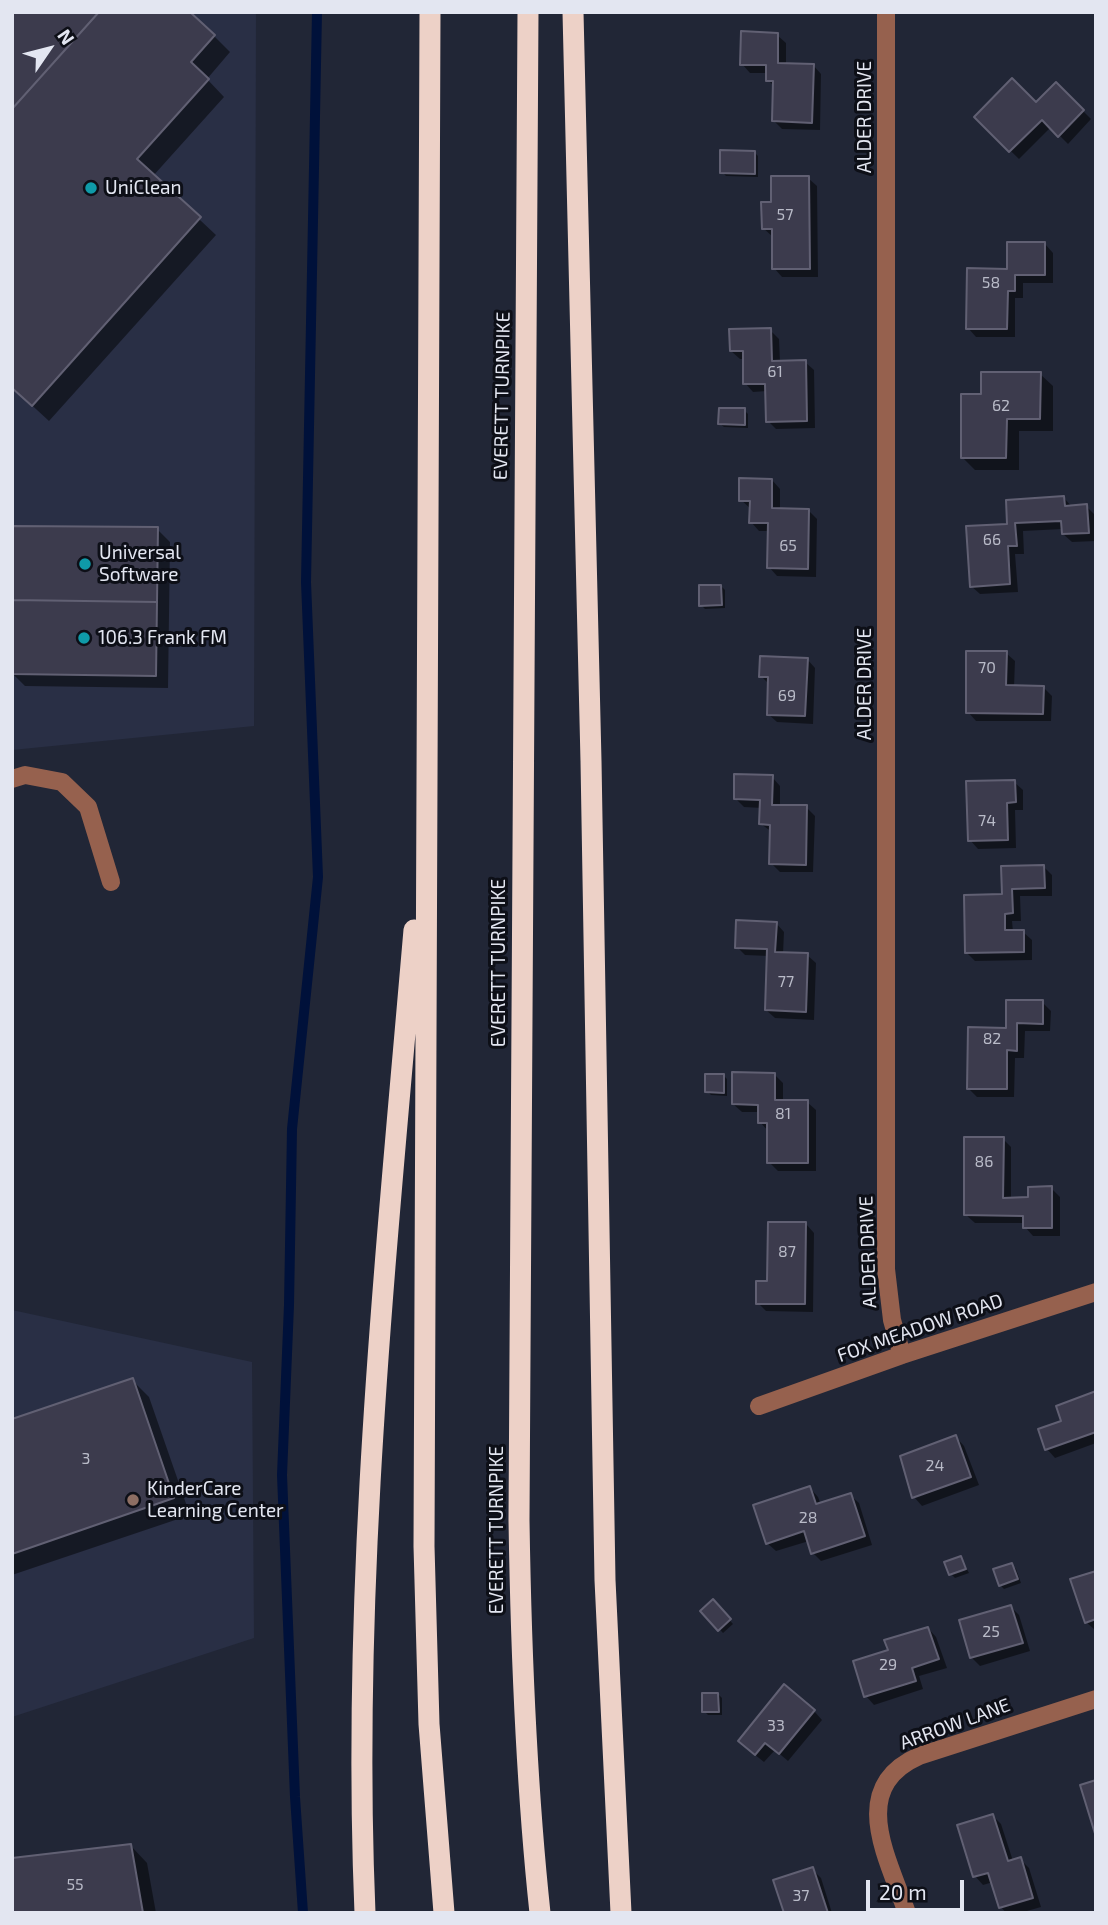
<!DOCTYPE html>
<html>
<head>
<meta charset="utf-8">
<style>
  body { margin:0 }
  #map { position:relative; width:1108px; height:1925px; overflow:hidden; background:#212636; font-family:"Exo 2",sans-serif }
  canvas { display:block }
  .frame { position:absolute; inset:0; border:14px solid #e3e6f1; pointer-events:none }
  .north { position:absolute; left:14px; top:14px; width:70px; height:70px; -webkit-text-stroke:5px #0d0f17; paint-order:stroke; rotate:55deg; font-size:19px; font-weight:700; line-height:28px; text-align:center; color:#e3e6f1 }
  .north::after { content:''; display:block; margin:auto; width:24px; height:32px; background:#e3e6f1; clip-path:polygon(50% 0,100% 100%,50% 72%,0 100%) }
  .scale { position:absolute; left:866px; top:1880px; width:98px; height:32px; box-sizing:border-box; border:4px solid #e3e6f1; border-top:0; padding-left:9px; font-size:21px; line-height:24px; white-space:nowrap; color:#e3e6f1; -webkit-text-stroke:5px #0d0f17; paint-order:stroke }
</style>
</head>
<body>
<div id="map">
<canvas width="1108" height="1925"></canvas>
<div class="frame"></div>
<div class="north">N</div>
<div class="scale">20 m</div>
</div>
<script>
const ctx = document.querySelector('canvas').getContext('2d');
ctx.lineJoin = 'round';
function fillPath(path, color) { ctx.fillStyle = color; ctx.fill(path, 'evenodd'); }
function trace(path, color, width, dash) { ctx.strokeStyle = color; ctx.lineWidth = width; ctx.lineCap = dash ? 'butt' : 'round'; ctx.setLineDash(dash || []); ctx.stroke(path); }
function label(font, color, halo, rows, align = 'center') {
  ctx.font = font + ' "Exo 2",sans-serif'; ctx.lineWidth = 6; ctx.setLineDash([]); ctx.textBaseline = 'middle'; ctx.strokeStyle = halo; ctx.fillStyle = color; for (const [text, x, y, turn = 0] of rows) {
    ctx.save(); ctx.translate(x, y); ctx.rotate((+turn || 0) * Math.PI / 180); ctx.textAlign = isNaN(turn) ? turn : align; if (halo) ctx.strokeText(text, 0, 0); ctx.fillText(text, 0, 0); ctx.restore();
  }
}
fillPath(new Path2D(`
  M 12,12 L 256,12 L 254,726 L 12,750 Z
  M 12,1310 L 252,1362 L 254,1638 L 12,1717 Z`), '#292f45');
fillPath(new Path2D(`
  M 12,12 L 214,36 L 230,52 L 207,79 L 224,97 L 153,176 L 216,235 L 49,421 L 12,387 Z
  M 777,35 L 786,43 L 786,65 L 813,65 L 821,74 L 820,130 L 782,129 L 774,121 L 775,87 L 768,80 L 768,73 L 750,73 L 742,64 Z
  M 1056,84 L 1091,119 L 1068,144 L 1051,127 L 1019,159 L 976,117 L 1036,105 Z
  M 754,152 L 758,156 L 758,177 L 726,176 L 722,172 Z
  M 808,178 L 817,186 L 818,277 L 782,277 L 774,268 L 773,237 L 763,228 L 773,204 Z
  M 1045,244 L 1053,253 L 1053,283 L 1023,283 L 1023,298 L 1015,298 L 1015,337 L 976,337 L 968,328 L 1009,270 Z
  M 770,330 L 779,339 L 780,362 L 805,362 L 814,370 L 815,428 L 776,429 L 768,421 L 767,391 L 753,392 L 745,383 L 745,359 L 740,359 L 731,351 Z
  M 1040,374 L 1053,386 L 1053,431 L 1019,431 L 1019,470 L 975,470 L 962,457 L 983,396 Z
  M 744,410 L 748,414 L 748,428 L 724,427 L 720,424 Z
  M 772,480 L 780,489 L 780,510 L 809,511 L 817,519 L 816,577 L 777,576 L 769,567 L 769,531 L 759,531 L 751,522 L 751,509 L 741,500 Z
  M 1064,498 L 1072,507 L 1086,506 L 1095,515 L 1096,541 L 1072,542 L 1063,534 L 1063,529 L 1023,531 L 1024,554 L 1015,554 L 1018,592 L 980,594 L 971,586 L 1009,526 Z
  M 157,529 L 170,542 L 168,688 L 25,686 L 12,673 Z
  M 721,586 L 725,590 L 725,608 L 705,609 L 701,605 Z
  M 1006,653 L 1015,661 L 1014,687 L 1043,687 L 1052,696 L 1051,721 L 976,721 L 968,712 Z
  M 807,659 L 815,668 L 813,724 L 777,722 L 768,714 L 770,685 L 761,676 Z
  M 772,777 L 780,786 L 780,807 L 806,807 L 815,816 L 813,872 L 780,872 L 771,863 L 772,832 L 761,824 L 762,808 L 744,807 L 736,799 Z
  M 1014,782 L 1023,790 L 1023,810 L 1015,810 L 1016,848 L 978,849 L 970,840 Z
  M 1043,866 L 1052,875 L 1052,896 L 1020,896 L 1021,921 L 1012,921 L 1013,932 L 1023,932 L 1032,940 L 1032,960 L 975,961 L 966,952 L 1004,896 L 1003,868 Z
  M 776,923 L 784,932 L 783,954 L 807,955 L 816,963 L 814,1020 L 775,1018 L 766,1010 L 769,956 L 745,955 L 737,947 Z
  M 1042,1002 L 1051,1011 L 1050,1031 L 1025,1031 L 1024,1058 L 1015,1058 L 1014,1097 L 977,1097 L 968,1088 L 1008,1029 Z
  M 774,1074 L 783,1083 L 783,1102 L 807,1102 L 816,1110 L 816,1171 L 778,1171 L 769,1162 L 769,1132 L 760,1122 L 760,1112 L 742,1112 L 733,1104 Z
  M 724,1076 L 727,1079 L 727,1096 L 711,1095 L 707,1091 Z
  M 1003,1139 L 1011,1147 L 1011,1199 L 1030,1199 L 1051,1188 L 1060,1197 L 1060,1236 L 1033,1236 L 1025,1227 L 1025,1223 L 975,1223 L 966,1215 Z
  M 806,1224 L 814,1233 L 813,1312 L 766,1311 L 758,1303 Z
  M 132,1380 L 149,1397 L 190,1515 L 12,1575 L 12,1421 Z
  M 1096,1393 L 1096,1443 L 1055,1458 L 1047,1449 L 1040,1430 L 1063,1422 Z
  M 956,1437 L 964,1446 L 979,1485 L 922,1506 L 914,1497 L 902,1457 Z
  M 810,1488 L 818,1497 L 821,1505 L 850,1495 L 859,1503 L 872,1545 L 821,1561 L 813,1553 L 809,1541 L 776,1551 L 767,1543 Z
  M 961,1558 L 969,1573 L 955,1578 L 951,1574 Z
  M 1012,1565 L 1016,1569 L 1021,1583 L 1004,1589 L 1000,1585 Z
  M 1096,1573 L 1096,1630 L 1095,1630 L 1086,1622 Z
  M 713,1602 L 733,1624 L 723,1633 L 703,1611 Z
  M 1011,1607 L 1019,1615 L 1030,1651 L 980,1666 L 972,1658 Z
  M 928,1628 L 936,1637 L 947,1668 L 919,1676 L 923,1689 L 874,1705 L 866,1696 L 890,1651 Z
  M 718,1694 L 722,1698 L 722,1715 L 708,1715 L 704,1711 Z
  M 814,1711 L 822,1720 L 788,1761 L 775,1750 L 764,1762 L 749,1750 Z
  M 993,1816 L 1001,1824 L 1013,1861 L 1020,1859 L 1029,1868 L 1041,1907 L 1020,1913 L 1006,1913 L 1001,1907 L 993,1882 L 983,1885 L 975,1876 Z
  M 131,1846 L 147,1863 L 156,1913 L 12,1913 Z
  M 812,1869 L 821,1878 L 832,1913 L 786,1913 Z`), '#0007');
trace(new Path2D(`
  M 303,1913 L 295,1797 L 282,1475 L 289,1305 L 292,1129 L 318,877 L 306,582 L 317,12`), '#00113a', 10);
const building = new Path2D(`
  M 12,12 L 99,12 L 12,109 Z
  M 99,12 L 190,12 L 215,35 L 191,62 L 209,79 L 137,159 L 201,217 L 32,406 L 12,388 L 12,109 Z
  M 741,31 L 778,33 L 778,63 L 814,64 L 812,123 L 772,121 L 773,81 L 766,81 L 766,65 L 740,65 Z
  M 1012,78 L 1036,102 L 1056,82 L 1084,110 L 1058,137 L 1042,120 L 1009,152 L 974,117 Z
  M 720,150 L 755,151 L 755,174 L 720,173 Z
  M 771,176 L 809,176 L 810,269 L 772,269 L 772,229 L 762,229 L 761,202 L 771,202 Z
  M 1007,242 L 1045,242 L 1045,275 L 1015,275 L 1015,291 L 1008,291 L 1007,329 L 966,329 L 967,268 L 1007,269 Z
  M 771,328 L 772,361 L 806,360 L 807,421 L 766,422 L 765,384 L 743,384 L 743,351 L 730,351 L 729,329 Z
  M 981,372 L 1041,372 L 1040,419 L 1007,419 L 1006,458 L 961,458 L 961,394 L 981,394 Z
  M 719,408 L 745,408 L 745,425 L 718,424 Z
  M 739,478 L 772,479 L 772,508 L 809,509 L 808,569 L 767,568 L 768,523 L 749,523 L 750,501 L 739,501 Z
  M 1064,496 L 1065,506 L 1087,504 L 1089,533 L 1062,534 L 1061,521 L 1015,523 L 1017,546 L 1008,546 L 1010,584 L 970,587 L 966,526 L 1007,524 L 1006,500 Z
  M 12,526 L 158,527 L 157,602 L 12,600 Z
  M 699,585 L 721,585 L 722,605 L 699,606 Z
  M 12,600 L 157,602 L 156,676 L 12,674 Z
  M 966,651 L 1007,651 L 1006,685 L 1044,686 L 1043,714 L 966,713 Z
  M 760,656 L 808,658 L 805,716 L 767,715 L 768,677 L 759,677 Z
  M 734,774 L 773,775 L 772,805 L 807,805 L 806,865 L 769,864 L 770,825 L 759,824 L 760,800 L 734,799 Z
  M 1015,780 L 1016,802 L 1007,803 L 1008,840 L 968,841 L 966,781 Z
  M 1044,865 L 1045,888 L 1012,889 L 1013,913 L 1005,914 L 1005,930 L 1024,930 L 1024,952 L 965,953 L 964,895 L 1002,894 L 1001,866 Z
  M 736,920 L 777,922 L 775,952 L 808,953 L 806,1012 L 765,1010 L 767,949 L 735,948 Z
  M 1006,1000 L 1043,1000 L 1043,1024 L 1017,1023 L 1017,1051 L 1007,1050 L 1007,1089 L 967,1089 L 968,1027 L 1006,1028 Z
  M 732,1072 L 775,1073 L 775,1100 L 808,1100 L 808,1163 L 767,1163 L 767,1123 L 758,1123 L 758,1105 L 732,1104 Z
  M 705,1074 L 724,1074 L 724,1093 L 705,1092 Z
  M 964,1137 L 1004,1137 L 1003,1198 L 1028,1197 L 1028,1187 L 1052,1186 L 1052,1228 L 1023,1228 L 1023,1216 L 964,1215 Z
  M 768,1222 L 806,1222 L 805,1304 L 756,1304 L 756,1281 L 767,1281 Z
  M 133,1378 L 174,1498 L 12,1554 L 12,1419 Z
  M 1096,1391 L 1096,1432 L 1045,1450 L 1038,1429 L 1061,1421 L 1056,1406 Z
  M 956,1435 L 971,1477 L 912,1498 L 900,1456 Z
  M 810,1486 L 816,1504 L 851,1493 L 865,1536 L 811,1554 L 804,1531 L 766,1544 L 753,1505 Z
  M 961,1556 L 966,1569 L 949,1575 L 944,1562 Z
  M 1012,1563 L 1018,1579 L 999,1586 L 993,1569 Z
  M 1096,1571 L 1096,1619 L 1085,1623 L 1070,1579 Z
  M 713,1599 L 731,1619 L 718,1631 L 700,1611 Z
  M 1011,1605 L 1023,1643 L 970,1658 L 959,1620 Z
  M 928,1627 L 939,1659 L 912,1668 L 916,1681 L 864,1697 L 853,1661 L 888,1650 L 884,1640 Z
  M 784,1684 L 815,1710 L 779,1754 L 765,1743 L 755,1755 L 738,1741 Z
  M 702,1693 L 718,1693 L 719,1712 L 702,1712 Z
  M 1096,1780 L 1096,1837 L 1080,1785 Z
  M 993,1814 L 1008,1861 L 1021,1857 L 1033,1898 L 999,1908 L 988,1873 L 973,1877 L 957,1825 Z
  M 131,1844 L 143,1913 L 12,1913 L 12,1858 Z
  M 813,1867 L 828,1913 L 784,1913 L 773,1880 Z`);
fillPath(building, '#3c3b4d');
trace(building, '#616073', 2);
trace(new Path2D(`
  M 886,12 L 886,1269 L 892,1320 L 902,1355
  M 12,779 L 25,775 L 62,782 L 88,807 L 111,882
  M 759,1406 L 902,1355 L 1096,1292
  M 907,1913 C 888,1858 847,1788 919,1756 L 1096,1699`), '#96614e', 18);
trace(new Path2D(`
  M 430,12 L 424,1546 L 429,1724 L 444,1913
  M 528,12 L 519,1520 C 521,1651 526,1782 540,1913
  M 573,12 L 591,761 L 605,1580 L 621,1913
  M 365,1913 C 351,1584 386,1257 414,930`), '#edd1c7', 21);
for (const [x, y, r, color] of [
  [91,188,7,"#0f9aa8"],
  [85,564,7,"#0f9aa8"],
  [84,638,7,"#0f9aa8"],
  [133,1500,7,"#8d6e63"]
]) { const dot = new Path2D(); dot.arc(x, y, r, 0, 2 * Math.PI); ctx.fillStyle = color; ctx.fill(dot); trace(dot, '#0d0f17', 2.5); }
label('16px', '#b9bbc8', null, [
  ["57",785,215],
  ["58",991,283],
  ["61",775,372],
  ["62",1001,406],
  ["66",992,540],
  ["65",788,546],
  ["70",987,668],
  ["69",787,696],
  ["74",987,821],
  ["77",786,982],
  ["82",992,1039],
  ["81",783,1114],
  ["86",984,1162],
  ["87",787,1252],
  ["3",86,1459],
  ["24",935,1466],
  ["28",808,1518],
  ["25",991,1632],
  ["29",888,1665],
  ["33",776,1726],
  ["55",75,1885],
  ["37",801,1896]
]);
label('19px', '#e3e6f1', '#0d0f17', [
  ["ALDER DRIVE",865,117,-90],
  ["EVERETT TURNPIKE",502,396,-89],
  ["ALDER DRIVE",865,684,-90],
  ["EVERETT TURNPIKE",499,963,-90],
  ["ALDER DRIVE",868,1252,-92],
  ["FOX MEADOW ROAD",920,1328,-19],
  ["EVERETT TURNPIKE",497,1530,-90],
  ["ARROW LANE",955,1724,-20]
]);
label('19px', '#e3e6f1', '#0d0f17', [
  ["UniClean",105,188],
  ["Universal",99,553],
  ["Software",99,575],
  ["106.3 Frank FM",98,638],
  ["KinderCare",147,1489],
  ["Learning Center",147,1511]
], 'left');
</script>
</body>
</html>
